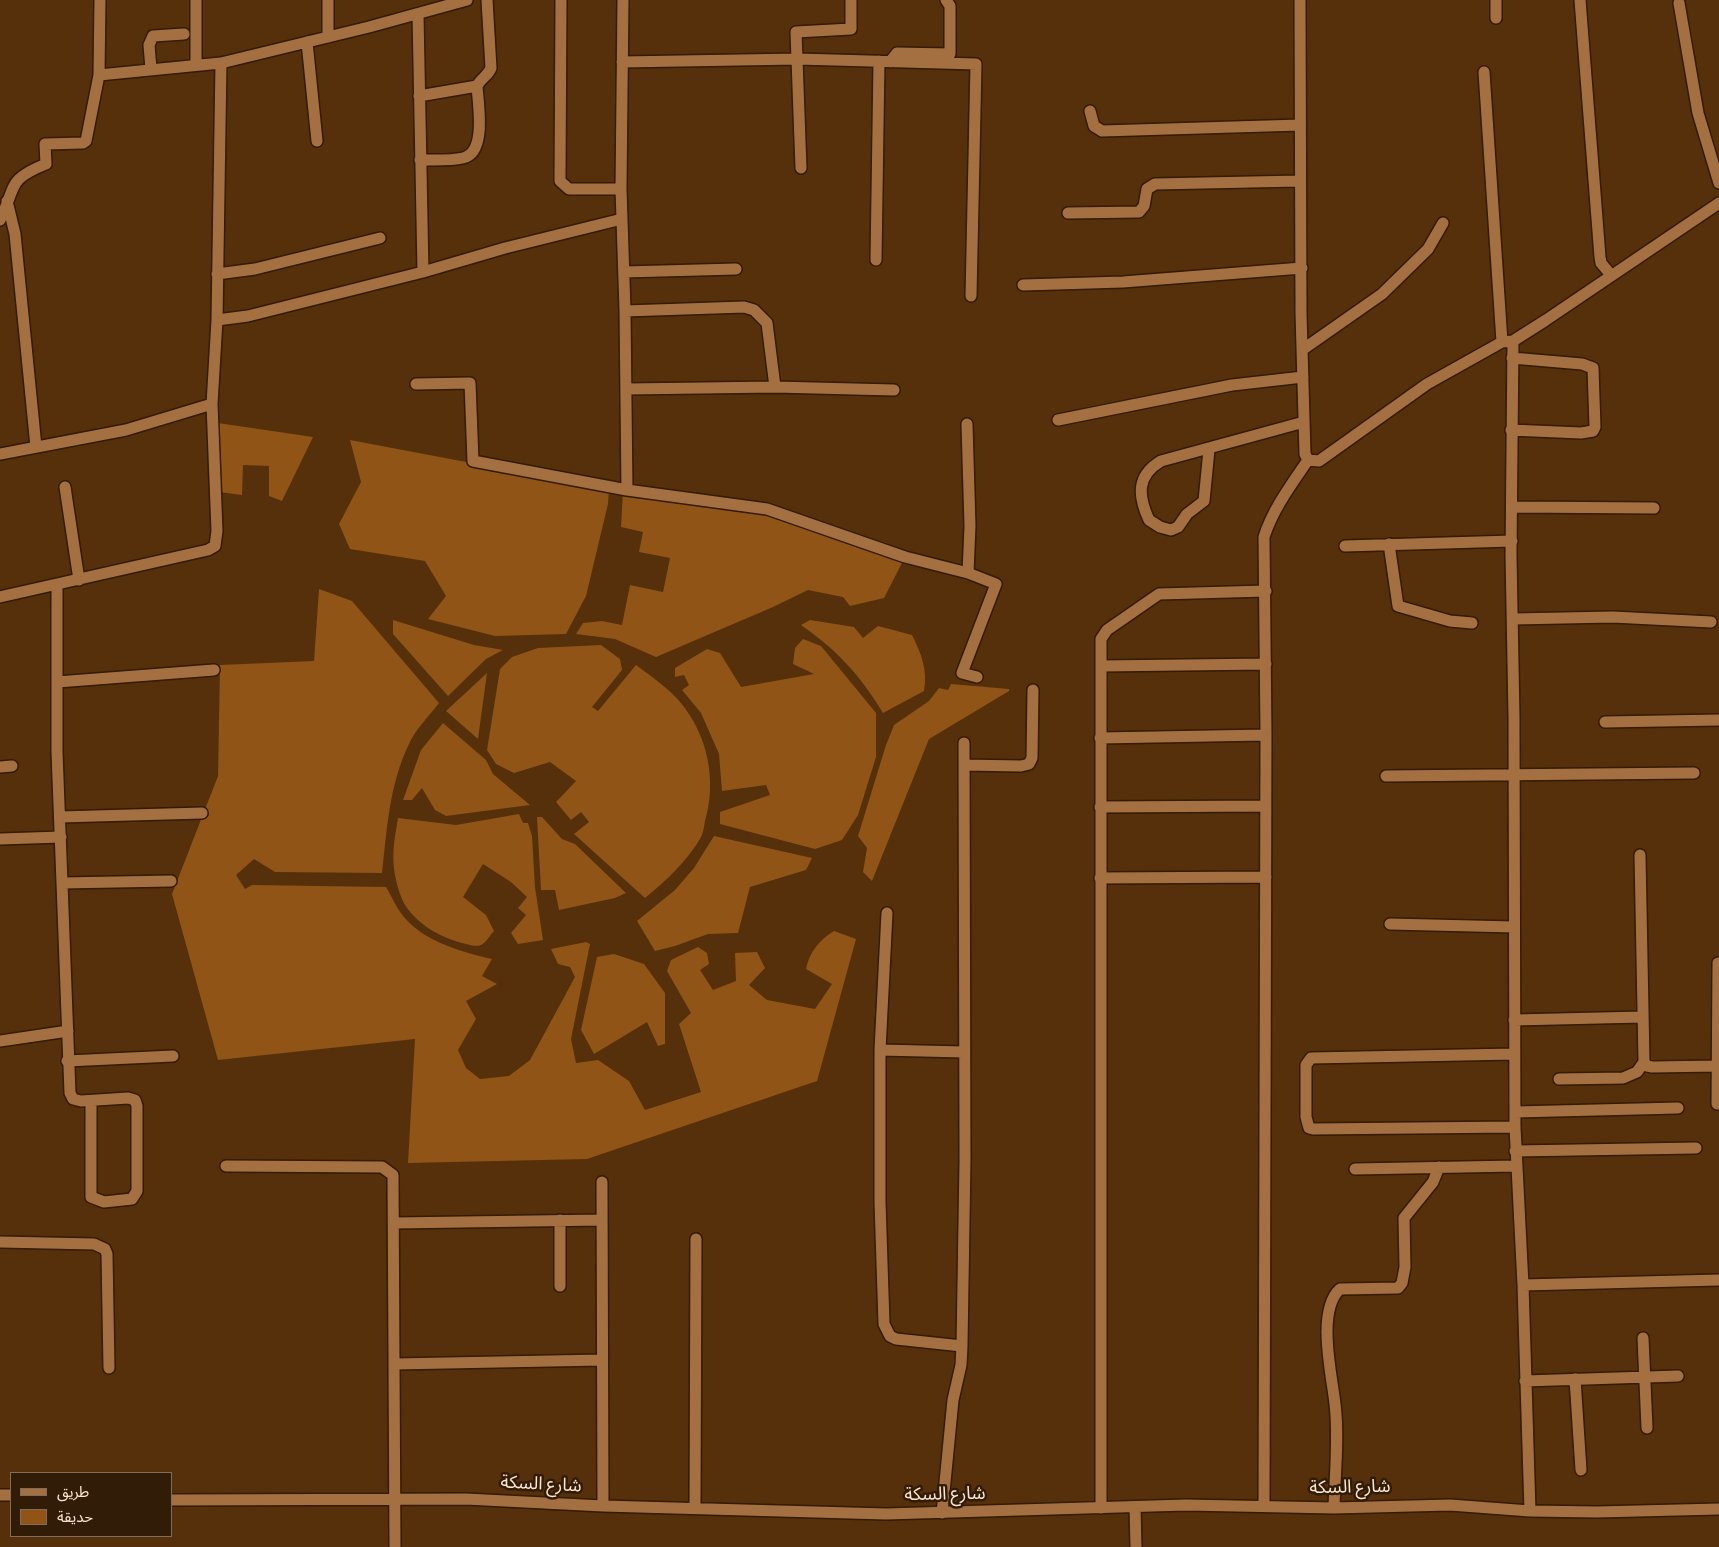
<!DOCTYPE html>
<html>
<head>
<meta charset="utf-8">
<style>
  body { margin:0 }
  #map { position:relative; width:1719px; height:1547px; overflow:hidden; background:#55300a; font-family:"Titillium Web","Noto Sans Arabic",sans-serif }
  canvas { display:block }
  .legend { position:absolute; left:10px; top:1472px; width:162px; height:65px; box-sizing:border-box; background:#311c08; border:1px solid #836c59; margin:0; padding:6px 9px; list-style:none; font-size:15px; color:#fde5d2 }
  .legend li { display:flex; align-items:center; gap:10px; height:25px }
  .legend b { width:25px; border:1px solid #836c59 }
</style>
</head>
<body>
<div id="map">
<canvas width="1719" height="1547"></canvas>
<ul class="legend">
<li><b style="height:6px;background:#a47042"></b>طريق</li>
<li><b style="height:14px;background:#8f5416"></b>حديقة</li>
</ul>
</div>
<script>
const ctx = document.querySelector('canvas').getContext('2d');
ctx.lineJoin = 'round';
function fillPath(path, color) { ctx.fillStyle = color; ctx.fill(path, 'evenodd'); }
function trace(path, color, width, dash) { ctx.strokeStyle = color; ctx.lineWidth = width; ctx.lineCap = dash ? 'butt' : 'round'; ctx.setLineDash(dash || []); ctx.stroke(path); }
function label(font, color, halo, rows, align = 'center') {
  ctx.font = font + ' "Titillium Web","Noto Sans Arabic",sans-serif'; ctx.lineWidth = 5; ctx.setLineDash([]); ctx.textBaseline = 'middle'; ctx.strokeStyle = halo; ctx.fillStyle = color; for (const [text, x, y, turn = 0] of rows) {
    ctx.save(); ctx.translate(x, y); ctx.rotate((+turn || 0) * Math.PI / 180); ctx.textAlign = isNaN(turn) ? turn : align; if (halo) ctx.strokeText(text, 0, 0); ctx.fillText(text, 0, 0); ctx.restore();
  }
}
fillPath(new Path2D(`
  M 218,423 L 313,437 L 282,501 L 269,496 L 269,466 L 243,465 L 242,495 L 219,492 Z
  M 350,440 L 609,489 L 608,504 L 586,596 L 566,634 L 495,636 L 428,619 L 446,596 L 425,561 L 350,549 L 339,524 L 361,482 Z
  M 623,491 L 772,516 L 903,561 L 884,598 L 850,606 L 843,597 L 808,590 L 773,607 L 656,657 L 615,639 L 576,634 L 583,623 L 602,621 L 622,625 L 630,585 L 663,592 L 670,558 L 639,552 L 643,532 L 621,527 Z
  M 319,589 L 352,601 L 439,703 C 429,716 415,730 409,744 C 389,785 387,830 382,873 L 275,872 L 254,859 L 236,875 L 245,889 L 252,885 L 386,887 C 392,897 397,909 404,917 C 425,942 462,952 492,959 L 482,976 L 497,984 L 466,1001 L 476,1019 L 458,1050 L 466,1068 L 480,1079 L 509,1076 L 530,1060 L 575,977 L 570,967 L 558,964 L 551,949 L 586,942 L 590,944 L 571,1039 L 576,1063 L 598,1060 L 629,1081 L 645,1110 L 701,1092 L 679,1024 L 691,1013 L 667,971 L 671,960 L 698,947 L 707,953 L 709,964 L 700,970 L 713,990 L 736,981 L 735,953 L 757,952 L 765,968 L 749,985 L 767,1000 L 815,1009 L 832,984 L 806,969 C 809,953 819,940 834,931 L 856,939 L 817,1081 L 587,1159 L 408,1163 L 415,1039 L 218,1060 L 172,894 L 218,776 L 220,665 L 314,661 Z
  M 393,620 L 474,645 L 503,650 L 486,659 L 448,696 L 393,634 Z
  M 810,620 L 854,627 L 863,638 L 878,626 L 912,635 C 921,653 928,670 924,691 L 883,713 C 860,675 837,650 801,625 Z
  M 803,639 L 821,646 L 876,713 L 876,757 L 858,815 L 842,840 L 815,849 L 720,824 L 720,812 L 770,795 L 766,785 L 722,791 L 719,754 L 701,713 L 682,690 L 689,685 L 684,675 L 675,677 L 675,668 L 707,649 L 720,653 L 741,687 L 814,674 L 793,664 L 795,648 Z
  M 601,645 L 620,659 L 622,670 L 592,707 L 598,711 L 636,665 C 651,676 668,688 680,702 C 708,735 717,781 705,821 C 704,827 703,834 700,839 C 686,862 666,881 645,898 L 574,834 L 589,822 L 581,812 L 571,820 L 556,802 L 576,781 L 550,762 L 514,773 L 496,764 L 487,750 L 500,669 L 512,657 L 538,648 Z
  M 487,673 L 478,739 L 446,711 Z
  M 951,684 L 1009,689 L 1009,691 L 929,739 L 872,881 L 863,872 L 867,848 L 858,836 L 886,745 L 894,725 L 929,701 L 939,688 L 948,690 Z
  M 443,723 L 486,760 L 493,774 L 530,805 L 446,816 L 435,810 L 422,788 L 412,800 L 403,800 L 421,750 Z
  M 519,814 L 523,823 L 528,823 L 532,836 L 535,887 L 543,940 L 518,944 L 511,933 L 526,915 L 518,908 L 527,897 L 511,882 L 483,864 L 463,897 L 486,915 L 494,931 C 490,935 486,943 481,945 C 476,947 470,945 466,944 C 440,938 409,921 400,894 C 390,863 393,848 398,818 L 456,825 Z
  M 537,817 L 542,817 L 562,839 L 575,844 L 626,893 L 615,898 L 559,910 L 555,890 L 541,890 Z
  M 714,836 L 812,858 L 806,870 L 750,887 L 738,933 L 708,934 L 675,946 L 655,951 L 637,921 L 675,890 L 694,868 Z
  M 614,954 L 644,964 L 665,993 L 665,1044 L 658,1046 L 647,1022 L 594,1054 L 581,1030 L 597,957 Z`), '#8f5416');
const minor = new Path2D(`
  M 196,0 L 196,65
  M 328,0 L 328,37
  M 561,0 L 560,181 L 569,189 L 621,189
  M 623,0 L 621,189 L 625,311 L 627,490
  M 1300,0 L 1301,313 L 1305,454 L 1308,460
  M 1580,0 L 1600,257 L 1601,263 L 1611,275
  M 1679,3 L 1698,113 L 1719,183
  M 418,14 L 423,272
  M 1496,18 L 1496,0
  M 307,42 L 317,141
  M 622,62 L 798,59 L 976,64 L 971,296
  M 890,62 L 897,53 L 950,54 L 950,6 L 946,0
  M 151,69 L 149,45 L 153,36 L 184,34
  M 1484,72 L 1502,342
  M 99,75 L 100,0
  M 419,96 L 477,86
  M 1090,111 L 1094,126 L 1102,131 L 1300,125
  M 420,160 C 434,160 450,161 463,158 C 487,153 478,104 477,86 C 481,78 488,76 491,68 L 487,0
  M 801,168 L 796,32 L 851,29 L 851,0
  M 7,201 L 15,234 L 36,447
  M 1068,213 L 1139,212 L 1144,206 L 1147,189 L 1155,184 L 1300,181
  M 0,220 C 17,186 6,180 46,164 L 45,144 L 83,143 L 86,141 L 99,75 L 221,63 L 369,27 L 467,0
  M 876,260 L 879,61
  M 624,272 L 736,269
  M 217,274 L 255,269 L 380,238
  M 1023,285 L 1123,282 L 1302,268
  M 625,311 L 744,307 L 754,310 L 767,323 L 775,387
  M 217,320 L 248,316 L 423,272 L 505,248 L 622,219
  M 1513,341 L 1511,555 L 1514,717 L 1515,1127 L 1523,1285 L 1530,1511
  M 1302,350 L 1382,294 L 1428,249 L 1443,223
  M 416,384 L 470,383 L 473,461 L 627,490 L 767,509 L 905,557 L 968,573 L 996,584 L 962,673 L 977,677
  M 627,389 L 775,387 L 894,390
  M 1058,420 L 1232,385 L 1303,377
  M 967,424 L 970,526 L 968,573
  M 1511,430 L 1581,433 L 1593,431 L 1595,427 L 1593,368 L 1582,364 L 1512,358
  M 1209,450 L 1204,501 L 1187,514 L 1178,527 L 1171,530 L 1160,527 L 1149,520 C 1138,496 1136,476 1161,461 L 1304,422
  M 0,454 L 126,430 L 212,404
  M 1308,460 L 1319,461 L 1427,384 L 1502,342 L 1513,341 L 1546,320 L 1719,203
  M 65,487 L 79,580
  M 1512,507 L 1654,508
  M 1389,544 L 1398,606 L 1450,621 L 1472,623
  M 1345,546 L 1512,541
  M 57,585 L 57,752 L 70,1093 L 73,1099 L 81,1101 L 128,1098 L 135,1100 L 137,1106 L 137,1191 L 132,1199 L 104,1202 L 91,1197 L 91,1101
  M 0,597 L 208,550 L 215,546 L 217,531 L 212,404 L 217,320 L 221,63
  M 1513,619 L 1613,617 L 1711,622
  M 1101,666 L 1266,664
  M 57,682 L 214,670
  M 1605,722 L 1719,720
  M 1100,738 L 1266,735
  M 964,765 L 1021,766 L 1029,764 L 1032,758 L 1033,690
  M 0,767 L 12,766
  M 1386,776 L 1694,773
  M 1100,807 L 1266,806
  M 60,817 L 202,813
  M 0,839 L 61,837
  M 1640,855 L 1644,1062 L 1647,1066 L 1652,1067 L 1719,1066
  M 1100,878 L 1266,877
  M 62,883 L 171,881
  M 887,913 L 880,1050 L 880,1202 L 884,1324 L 890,1336 L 896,1339 L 962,1346
  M 1390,924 L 1514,927
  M 1514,1020 L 1643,1017
  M 0,1041 L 68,1031
  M 880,1050 L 964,1052
  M 1514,1054 L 1311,1058 L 1306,1065 L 1306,1117 L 1309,1128 L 1313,1129 L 1515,1127
  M 67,1061 L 173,1056
  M 1559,1079 L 1623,1078 L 1637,1072 L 1644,1062
  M 1717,1104 L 1718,963
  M 1515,1112 L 1678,1108
  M 1515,1151 L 1696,1148
  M 226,1166 L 382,1167 L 393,1175 L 395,1547
  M 1355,1169 L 1516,1166
  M 602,1182 L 603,1506
  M 560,1220 L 560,1286
  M 394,1223 L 602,1220
  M 0,1242 L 94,1244 L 105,1249 L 107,1254 L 109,1368
  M 1523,1285 L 1719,1280
  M 1643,1338 L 1647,1428
  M 395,1364 L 602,1360
  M 1575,1379 L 1581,1470
  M 1525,1381 L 1678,1376
  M 0,1495 L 11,1495
  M 171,1500 L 466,1499 L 603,1506 L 886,1514 L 1186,1505 L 1334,1508 L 1450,1505 L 1530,1511 L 1597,1512 L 1719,1509
  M 1264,1505 L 1266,735 L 1264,537 C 1273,509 1291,485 1308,460
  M 1135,1507 L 1136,1547
  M 695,1508 L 696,1239
  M 1101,1508 L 1101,639 L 1107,630 L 1159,594 L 1266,591
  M 1334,1508 C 1335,1474 1339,1436 1335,1404 C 1332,1375 1316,1311 1340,1289 L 1398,1288 L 1402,1283 L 1405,1267 L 1404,1218 L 1433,1182 L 1439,1167
  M 942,1513 L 953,1400 L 961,1365 L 962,1346 L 965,1160 L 964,743`);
trace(minor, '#341b02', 14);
trace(minor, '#a47042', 11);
label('18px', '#fde5d2', '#311c08', [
  ["شارع السكة",541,1485,3],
  ["شارع السكة",1350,1488,-1],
  ["شارع السكة",945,1495,-1]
]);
</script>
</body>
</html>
